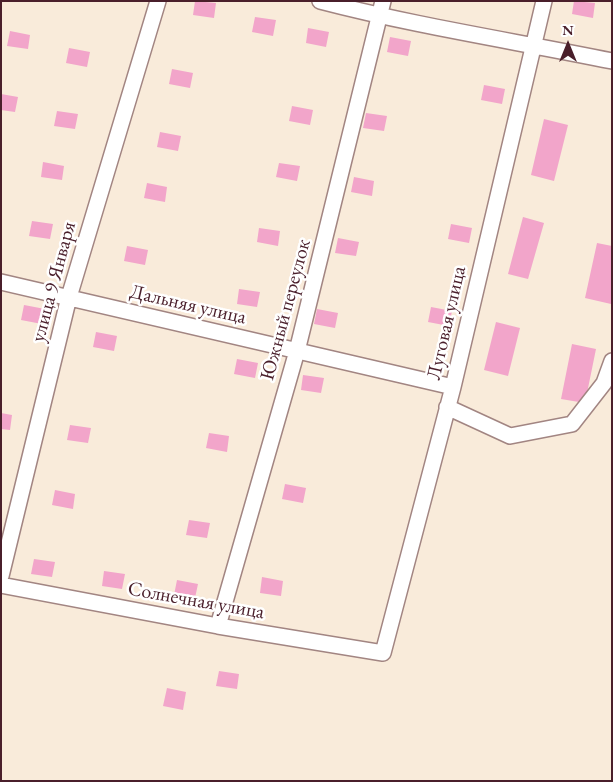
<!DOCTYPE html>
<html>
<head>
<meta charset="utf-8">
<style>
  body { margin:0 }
  #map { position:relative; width:613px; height:782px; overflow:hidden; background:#f9ebda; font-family:"EB Garamond",serif }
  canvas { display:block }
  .frame { position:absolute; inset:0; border:2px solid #4a1f2b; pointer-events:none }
  .north { position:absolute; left:543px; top:20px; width:50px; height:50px; -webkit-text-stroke:4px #fff; paint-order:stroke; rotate:0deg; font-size:14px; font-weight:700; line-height:20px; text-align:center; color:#4a1f2b }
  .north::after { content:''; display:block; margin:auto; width:18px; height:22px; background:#4a1f2b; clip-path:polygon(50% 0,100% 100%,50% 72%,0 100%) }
</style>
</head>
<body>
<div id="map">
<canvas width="613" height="782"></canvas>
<div class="frame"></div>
<div class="north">N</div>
</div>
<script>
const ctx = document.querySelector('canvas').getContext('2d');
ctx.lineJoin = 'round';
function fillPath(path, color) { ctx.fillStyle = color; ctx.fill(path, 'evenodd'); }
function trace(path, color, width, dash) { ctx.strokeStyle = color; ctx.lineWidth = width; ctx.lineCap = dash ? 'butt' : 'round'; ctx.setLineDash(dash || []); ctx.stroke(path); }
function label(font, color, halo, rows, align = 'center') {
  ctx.font = font + ' "EB Garamond",serif'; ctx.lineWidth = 5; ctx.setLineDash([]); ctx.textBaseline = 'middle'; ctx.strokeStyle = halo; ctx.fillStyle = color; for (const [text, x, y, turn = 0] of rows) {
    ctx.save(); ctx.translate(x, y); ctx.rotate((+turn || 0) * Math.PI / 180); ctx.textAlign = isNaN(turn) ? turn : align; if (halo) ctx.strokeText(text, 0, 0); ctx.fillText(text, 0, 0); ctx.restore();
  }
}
fillPath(new Path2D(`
  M 195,1 L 216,3 L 214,18 L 193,15 Z
  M 574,1 L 595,3 L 593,18 L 572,14 Z
  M 255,17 L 276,20 L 273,36 L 252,32 Z
  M 308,28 L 329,32 L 326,47 L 306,43 Z
  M 10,31 L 30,35 L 28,49 L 7,46 Z
  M 390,37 L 411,41 L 408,56 L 387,52 Z
  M 69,48 L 90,52 L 87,67 L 66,63 Z
  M 172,69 L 193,73 L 190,88 L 169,84 Z
  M 484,85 L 505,89 L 502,104 L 481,100 Z
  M 1,94 L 18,97 L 15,112 L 1,110 Z
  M 292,106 L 313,110 L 310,125 L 289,121 Z
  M 57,111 L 78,114 L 75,129 L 54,126 Z
  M 366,113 L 387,116 L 384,131 L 363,128 Z
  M 544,119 L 568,125 L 554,181 L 531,175 Z
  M 160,132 L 181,136 L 178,151 L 157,147 Z
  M 43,162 L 64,166 L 62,180 L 41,177 Z
  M 279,163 L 300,166 L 297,181 L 276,177 Z
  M 354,177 L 374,181 L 372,196 L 351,192 Z
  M 147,183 L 167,187 L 165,202 L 144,198 Z
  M 523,217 L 544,223 L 528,279 L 508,274 Z
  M 32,221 L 53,224 L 50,239 L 29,236 Z
  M 451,224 L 472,228 L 469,243 L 448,239 Z
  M 259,228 L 280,231 L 278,246 L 257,242 Z
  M 338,238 L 359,242 L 356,256 L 335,253 Z
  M 597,243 L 612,246 L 611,304 L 585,298 Z
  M 127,246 L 148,250 L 145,265 L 124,261 Z
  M 239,289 L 260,292 L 257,307 L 237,304 Z
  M 24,305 L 45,309 L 42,324 L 21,320 Z
  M 431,307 L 452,311 L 449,326 L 428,322 Z
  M 317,309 L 338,313 L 335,328 L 314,324 Z
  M 496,322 L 520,328 L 508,376 L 484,370 Z
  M 96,332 L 117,336 L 114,351 L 93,347 Z
  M 572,344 L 596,349 L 585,403 L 561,399 Z
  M 237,359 L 258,363 L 255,378 L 234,374 Z
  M 303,375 L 324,378 L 321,393 L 301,390 Z
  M 1,413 L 12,415 L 10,430 L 1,429 Z
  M 70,425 L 91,428 L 88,443 L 67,440 Z
  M 209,433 L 229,436 L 227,452 L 206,448 Z
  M 285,484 L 306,488 L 303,503 L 282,499 Z
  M 55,490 L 75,494 L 73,509 L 52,505 Z
  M 189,520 L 210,523 L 207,538 L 186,535 Z
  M 34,559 L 55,562 L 52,577 L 31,574 Z
  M 104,571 L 125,574 L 122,589 L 102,586 Z
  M 262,577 L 283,581 L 281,596 L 260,593 Z
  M 177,580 L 198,584 L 195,598 L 174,595 Z
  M 219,671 L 239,674 L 237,689 L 216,686 Z
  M 167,688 L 186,692 L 183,710 L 163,706 Z`), '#f2a5ca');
const minor = new Path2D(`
  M 320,1 C 416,26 514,41 612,61
  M 1,282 L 453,387
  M 447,407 L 510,436 L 572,424 L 604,383 L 612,361
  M 1,576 L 69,297 L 158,1
  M 1,585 L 218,626 L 383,653 L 453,387 L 544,1
  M 218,626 L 297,351 L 383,1`);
trace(minor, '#a28582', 18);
trace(minor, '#fff', 15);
label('20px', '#4a1f2b', '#fff', [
  ["улица 9 Января",54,282,-75],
  ["Дальняя улица",188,305,13],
  ["Южный переулок",286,310,-75],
  ["Луговая улица",447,323,-77],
  ["Солнечная улица",196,601,10]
]);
</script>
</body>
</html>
